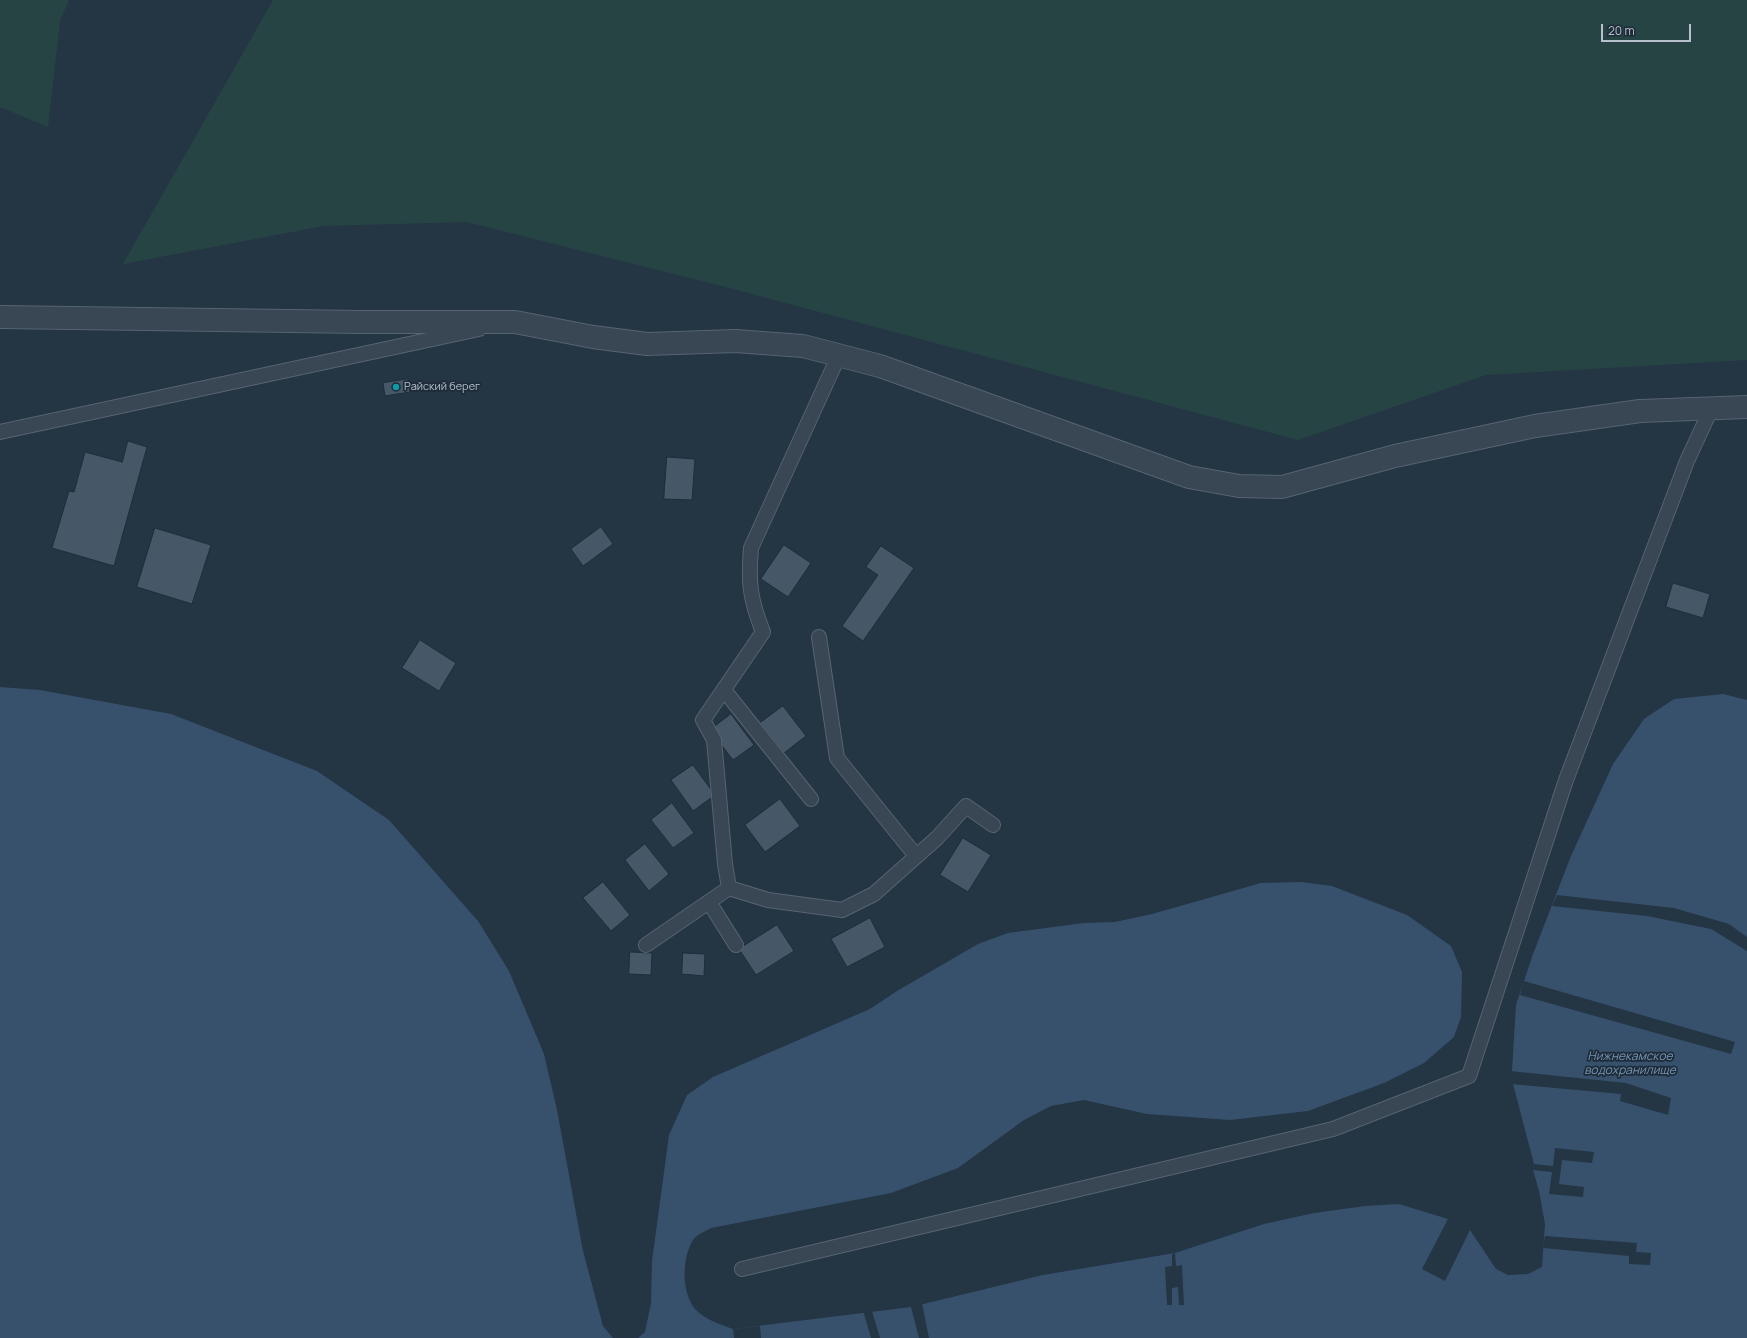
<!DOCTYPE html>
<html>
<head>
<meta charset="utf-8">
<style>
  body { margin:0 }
  #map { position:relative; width:1747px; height:1338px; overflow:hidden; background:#243544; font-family:Manrope,sans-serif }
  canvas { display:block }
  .scale { position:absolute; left:1601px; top:24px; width:90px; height:18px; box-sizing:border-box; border:2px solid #b6c1cd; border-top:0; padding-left:5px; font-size:12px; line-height:14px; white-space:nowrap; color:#b6c1cd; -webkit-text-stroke:3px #1e2b39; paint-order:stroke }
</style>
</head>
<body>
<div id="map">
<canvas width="1747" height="1338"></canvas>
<div class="scale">20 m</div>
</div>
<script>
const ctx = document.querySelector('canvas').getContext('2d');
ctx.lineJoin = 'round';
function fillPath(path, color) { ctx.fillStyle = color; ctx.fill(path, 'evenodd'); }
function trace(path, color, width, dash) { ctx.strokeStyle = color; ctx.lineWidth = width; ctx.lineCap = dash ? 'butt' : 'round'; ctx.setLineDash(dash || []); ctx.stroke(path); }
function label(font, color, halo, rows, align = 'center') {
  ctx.font = font + ' Manrope,sans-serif'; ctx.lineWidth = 3.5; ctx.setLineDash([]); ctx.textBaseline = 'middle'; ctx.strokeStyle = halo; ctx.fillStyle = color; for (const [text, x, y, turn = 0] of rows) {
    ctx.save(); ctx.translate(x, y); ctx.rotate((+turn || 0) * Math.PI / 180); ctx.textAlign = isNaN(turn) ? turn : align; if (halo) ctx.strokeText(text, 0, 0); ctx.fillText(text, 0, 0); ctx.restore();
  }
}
fillPath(new Path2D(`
  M 0,0 L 69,0 L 60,21 L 48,127 L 0,107 Z
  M 273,0 L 1747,0 L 1747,360 L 1486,375 L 1298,440 L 737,290 L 467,222 L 324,226 L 123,264 Z`), '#274445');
fillPath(new Path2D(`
  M 0,687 L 40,690 L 171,714 L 317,771 L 389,820 L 478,921 L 509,971 L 544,1054 L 557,1110 L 583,1251 L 603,1326 L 613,1338 L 0,1338 Z
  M 1723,694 L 1747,700 L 1747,1338 L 638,1338 L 645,1332 L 651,1303 L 652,1261 L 669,1135 L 687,1095 L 713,1077 L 870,1009 L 897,991 L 978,944 L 1008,933 L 1084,923 L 1115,922 L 1152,914 L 1261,883 L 1301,882 L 1332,886 L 1407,915 L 1451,946 L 1462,972 L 1461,1017 L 1454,1037 L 1424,1063 L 1384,1083 L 1308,1111 L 1230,1120 L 1147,1114 L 1084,1100 L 1051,1106 L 1024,1120 L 958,1168 L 891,1193 L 711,1228 C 706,1231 696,1235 693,1240 C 682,1258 681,1291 695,1309 C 705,1320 720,1324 733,1329 L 911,1307 L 1043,1275 L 1175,1253 L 1264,1224 L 1314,1213 L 1365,1206 L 1399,1204 L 1448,1219 L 1470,1230 L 1496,1269 L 1508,1275 L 1528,1274 L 1542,1267 L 1545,1224 L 1539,1191 L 1533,1170 L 1534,1164 L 1513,1084 L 1512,1071 L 1516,1005 L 1533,954 L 1571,856 L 1613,764 L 1644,719 L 1674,699 Z`), '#37516d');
fillPath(new Path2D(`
  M 1557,895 L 1674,908 L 1729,924 L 1747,937 L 1747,951 L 1711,929 L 1647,916 L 1552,906 Z
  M 1524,981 L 1735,1042 L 1731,1054 L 1520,995 Z
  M 1510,1071 L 1626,1083 L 1671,1098 L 1668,1115 L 1620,1101 L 1621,1094 L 1511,1084 Z
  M 1555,1148 L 1594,1152 L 1592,1163 L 1562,1160 L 1559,1184 L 1584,1187 L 1583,1197 L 1549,1194 L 1552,1172 L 1533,1170 L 1534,1164 L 1553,1166 Z
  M 1448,1219 L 1470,1230 L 1445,1281 L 1422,1269 Z
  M 1545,1236 L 1637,1243 L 1636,1252 L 1651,1253 L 1650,1265 L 1629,1264 L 1629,1256 L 1543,1248 Z
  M 1175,1253 L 1176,1266 L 1182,1265 L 1184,1305 L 1179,1305 L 1178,1287 L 1172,1288 L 1172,1305 L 1167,1305 L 1165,1267 L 1172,1266 L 1172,1254 Z
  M 922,1303 L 929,1338 L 919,1338 L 911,1307 Z
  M 871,1309 L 872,1311 L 880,1338 L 871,1338 L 863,1310 Z
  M 760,1326 L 761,1338 L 734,1338 L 733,1329 Z`), '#243544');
const building = new Path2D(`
  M 408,379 L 410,392 L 385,396 L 383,383 Z
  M 128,441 L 147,447 L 114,566 L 52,548 L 69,491 L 74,492 L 85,452 L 122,462 Z
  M 667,457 L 695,459 L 692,500 L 664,499 Z
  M 601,527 L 613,544 L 583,566 L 571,549 Z
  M 155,528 L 211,545 L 192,604 L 137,587 Z
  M 784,545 L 811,563 L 788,597 L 761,579 Z
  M 881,546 L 914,568 L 863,641 L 842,626 L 878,575 L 866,567 Z
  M 1673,583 L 1710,594 L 1703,618 L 1666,607 Z
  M 420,640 L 456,663 L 439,691 L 402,668 Z
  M 783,706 L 806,736 L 784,753 L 760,723 Z
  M 731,714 L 754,745 L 733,760 L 710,730 Z
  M 693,765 L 715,795 L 693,811 L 671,780 Z
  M 780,799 L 800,826 L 765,852 L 745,825 Z
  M 672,803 L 694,833 L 673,848 L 651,820 Z
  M 963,838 L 991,855 L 968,892 L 940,875 Z
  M 645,844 L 669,874 L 649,891 L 625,860 Z
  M 603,882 L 630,915 L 611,931 L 583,898 Z
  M 870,918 L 885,947 L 847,967 L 831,939 Z
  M 777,925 L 794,951 L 756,975 L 739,949 Z
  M 630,952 L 652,953 L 651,975 L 629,974 Z
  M 683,953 L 705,954 L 704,976 L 682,974 Z`);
fillPath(building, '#465768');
trace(building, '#202d3b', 1);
const service = new Path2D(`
  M 0,432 L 479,329
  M 819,637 L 837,758 L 916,856
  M 724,690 L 811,799
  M 729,888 L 768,900 L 842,910 L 874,894 L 937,838 L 966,806 L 993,825
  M 709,902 L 736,945
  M 646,945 L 729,888 L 725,864 L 714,740 L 703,720 L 763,632 C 750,599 748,583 751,548 L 839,355
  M 742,1269 L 1333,1129 L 1469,1076 L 1566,780 L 1687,461 L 1712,407`);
const minor = new Path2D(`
  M 0,317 L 362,322 L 515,322 L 593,337 L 647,344 L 735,341 L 803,346 L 880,366 L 1189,477 L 1239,486 L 1282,487 L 1395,456 L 1535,426 L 1640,411 L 1747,407`);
trace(service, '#576471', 16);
trace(minor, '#576471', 24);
trace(service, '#394653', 14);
trace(minor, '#394653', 22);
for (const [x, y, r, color] of [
  [396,387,4,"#0f9aa8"]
]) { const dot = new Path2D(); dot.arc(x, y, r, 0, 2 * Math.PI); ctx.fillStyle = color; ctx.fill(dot); trace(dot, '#1e2b39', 1.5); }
label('11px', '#b6c1cd', '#1e2b39', [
  ["Райский берег",404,387]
], 'left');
label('italic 12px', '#7494b3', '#1e2b39', [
  ["Нижнекамское",1630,1057],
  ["водохранилище",1630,1071]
]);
</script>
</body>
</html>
